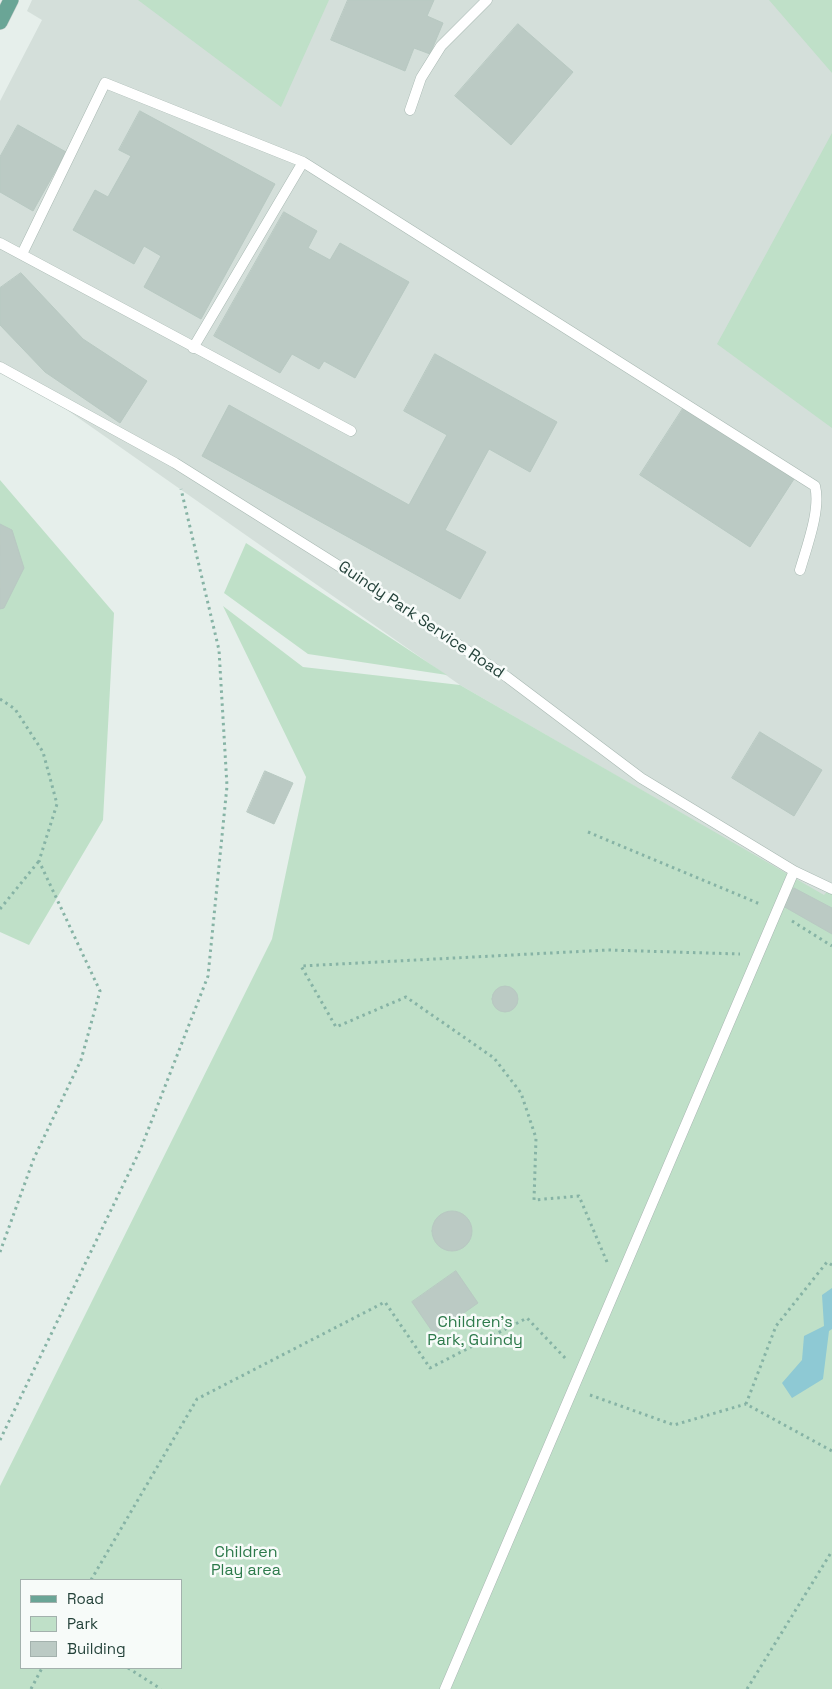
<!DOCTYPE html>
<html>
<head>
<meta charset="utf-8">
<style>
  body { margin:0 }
  #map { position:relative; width:832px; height:1689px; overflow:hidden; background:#e6efeb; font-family:"Space Grotesk",sans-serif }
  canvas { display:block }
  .legend { position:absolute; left:20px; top:1579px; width:162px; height:90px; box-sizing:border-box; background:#f7fbf9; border:1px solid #a3b1ad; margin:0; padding:6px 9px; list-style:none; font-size:15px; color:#24423a }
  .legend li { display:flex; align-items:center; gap:10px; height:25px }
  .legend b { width:25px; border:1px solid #a3b1ad }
</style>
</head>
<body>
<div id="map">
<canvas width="832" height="1689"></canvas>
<ul class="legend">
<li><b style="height:6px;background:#6aa596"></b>Road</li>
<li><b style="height:14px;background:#bfe0c8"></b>Park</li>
<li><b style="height:14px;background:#bbcac4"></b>Building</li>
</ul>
</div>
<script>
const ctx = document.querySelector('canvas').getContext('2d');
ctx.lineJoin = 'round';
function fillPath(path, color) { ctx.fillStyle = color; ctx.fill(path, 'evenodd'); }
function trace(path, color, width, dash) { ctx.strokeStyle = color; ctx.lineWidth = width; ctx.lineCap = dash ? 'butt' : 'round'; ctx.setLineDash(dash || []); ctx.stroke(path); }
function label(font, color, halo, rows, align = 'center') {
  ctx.font = font + ' "Space Grotesk",sans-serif'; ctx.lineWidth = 5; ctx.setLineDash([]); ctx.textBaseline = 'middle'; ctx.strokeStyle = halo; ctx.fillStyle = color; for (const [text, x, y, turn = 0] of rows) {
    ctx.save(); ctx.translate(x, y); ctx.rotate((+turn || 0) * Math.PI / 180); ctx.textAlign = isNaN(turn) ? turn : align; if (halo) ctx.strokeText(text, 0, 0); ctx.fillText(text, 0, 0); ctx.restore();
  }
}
fillPath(new Path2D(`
  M 32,0 L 832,0 L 832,886 L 824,896 L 460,685 L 0,363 L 0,101 L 42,20 L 27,11 Z`), '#d4dfda');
fillPath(new Path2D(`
  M 138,0 L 329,0 L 281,107 Z
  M 769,0 L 832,0 L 832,73 Z
  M 832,133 L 832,428 L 717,344 Z
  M 0,480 L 114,613 L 103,820 L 29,945 L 0,932 Z
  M 246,543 L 447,675 L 308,654 L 224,593 Z
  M 223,606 L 303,667 L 460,685 L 824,895 L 832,886 L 832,1689 L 0,1689 L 0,1486 L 272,939 L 306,777 ZM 21,1580 L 181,1580 L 181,1668 L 21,1668 Z`), '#bfe0c8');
fillPath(new Path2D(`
  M 832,1288 L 832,1329 L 829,1331 L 823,1379 L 792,1398 L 782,1383 L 802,1360 L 804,1336 L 824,1326 L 822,1295 Z`), '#8ec9d4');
const building = new Path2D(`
  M 348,0 L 434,0 L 427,16 L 443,23 L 430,54 L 414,48 L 405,71 L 331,40 Z
  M 518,24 L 573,72 L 511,145 L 455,96 Z
  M 140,111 L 275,184 L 201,319 L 144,287 L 161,256 L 144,246 L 134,264 L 73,230 L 95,190 L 108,197 L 131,156 L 119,150 Z
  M 18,125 L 66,152 L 33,211 L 0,192 L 0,157 Z
  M 284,212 L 317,231 L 308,248 L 330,260 L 340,243 L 409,282 L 355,378 L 324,361 L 319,369 L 292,354 L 280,373 L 214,336 Z
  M 21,273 L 83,339 L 147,381 L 120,423 L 45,372 L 0,325 L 0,288 Z
  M 435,354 L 557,422 L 530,472 L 489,449 L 445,530 L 486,552 L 460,599 L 202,456 L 229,405 L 409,505 L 447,435 L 404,411 Z
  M 684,407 L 794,479 L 750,547 L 640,475 Z
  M 0,524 L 12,530 L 24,568 L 4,608 L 0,609 Z
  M 760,732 L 822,770 L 794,816 L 732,778 Z
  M 265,771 L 293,783 L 274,824 L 247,812 Z
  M 794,888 L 832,908 L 832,934 L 783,906 Z
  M492 999a13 13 0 1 1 26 0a13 13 0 1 1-26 0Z
  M432 1231a20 20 0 1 1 40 0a20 20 0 1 1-40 0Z
  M 456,1271 L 478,1303 L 434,1334 L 412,1302 Z`);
fillPath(building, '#bbcac4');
trace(building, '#b8c9c2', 1);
const lane = new Path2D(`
  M 410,110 L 421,78 L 441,46 L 487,0
  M 303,162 L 815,486 C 821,509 807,546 800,570
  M 0,243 L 351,431
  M 22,254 L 105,83 L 303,162 L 193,348
  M 0,367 L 175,463 L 350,573 L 507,677 L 641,778 L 794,871 L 832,889
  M 445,1689 L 794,871`);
const primary = new Path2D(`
  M 0,22 L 11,0`);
trace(lane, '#a8b8b2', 11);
trace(primary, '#c2cac8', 16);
trace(new Path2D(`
  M 0,699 L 15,709 L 43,752 L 57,804 L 39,861 L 100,991 L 81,1060 L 34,1158 L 0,1252
  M 588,832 L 760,904
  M 0,909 L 39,861
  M 792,921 L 832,946
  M 607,1262 L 579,1196 L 534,1200 L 536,1138 L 521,1093 L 494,1058 L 406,997 L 336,1027 L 301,966 L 608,950 L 740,954
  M 832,1265 L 827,1262 L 776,1326 L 746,1404 L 832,1451
  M 590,1395 L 674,1425 L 746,1404
  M 0,1440 L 141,1148 L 208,976 L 227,786 L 219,650 L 181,489
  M 91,1580 L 197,1399 L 385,1302 L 430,1368 L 527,1318 L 567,1360
  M 128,1668 L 161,1689
  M 31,1689 L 42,1668
  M 747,1689 L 832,1551`), '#86b3a5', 3, [2.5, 4]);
trace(lane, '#fff', 10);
trace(primary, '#6aa596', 15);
label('16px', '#24423a', '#f7fbf9', [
  ["Guindy Park Service Road",421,620,34]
]);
label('16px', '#2d7a4b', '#f7fbf9', [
  ["Children's",475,1323],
  ["Park, Guindy",475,1341],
  ["Children",246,1553],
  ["Play area",246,1571]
]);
</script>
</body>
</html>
